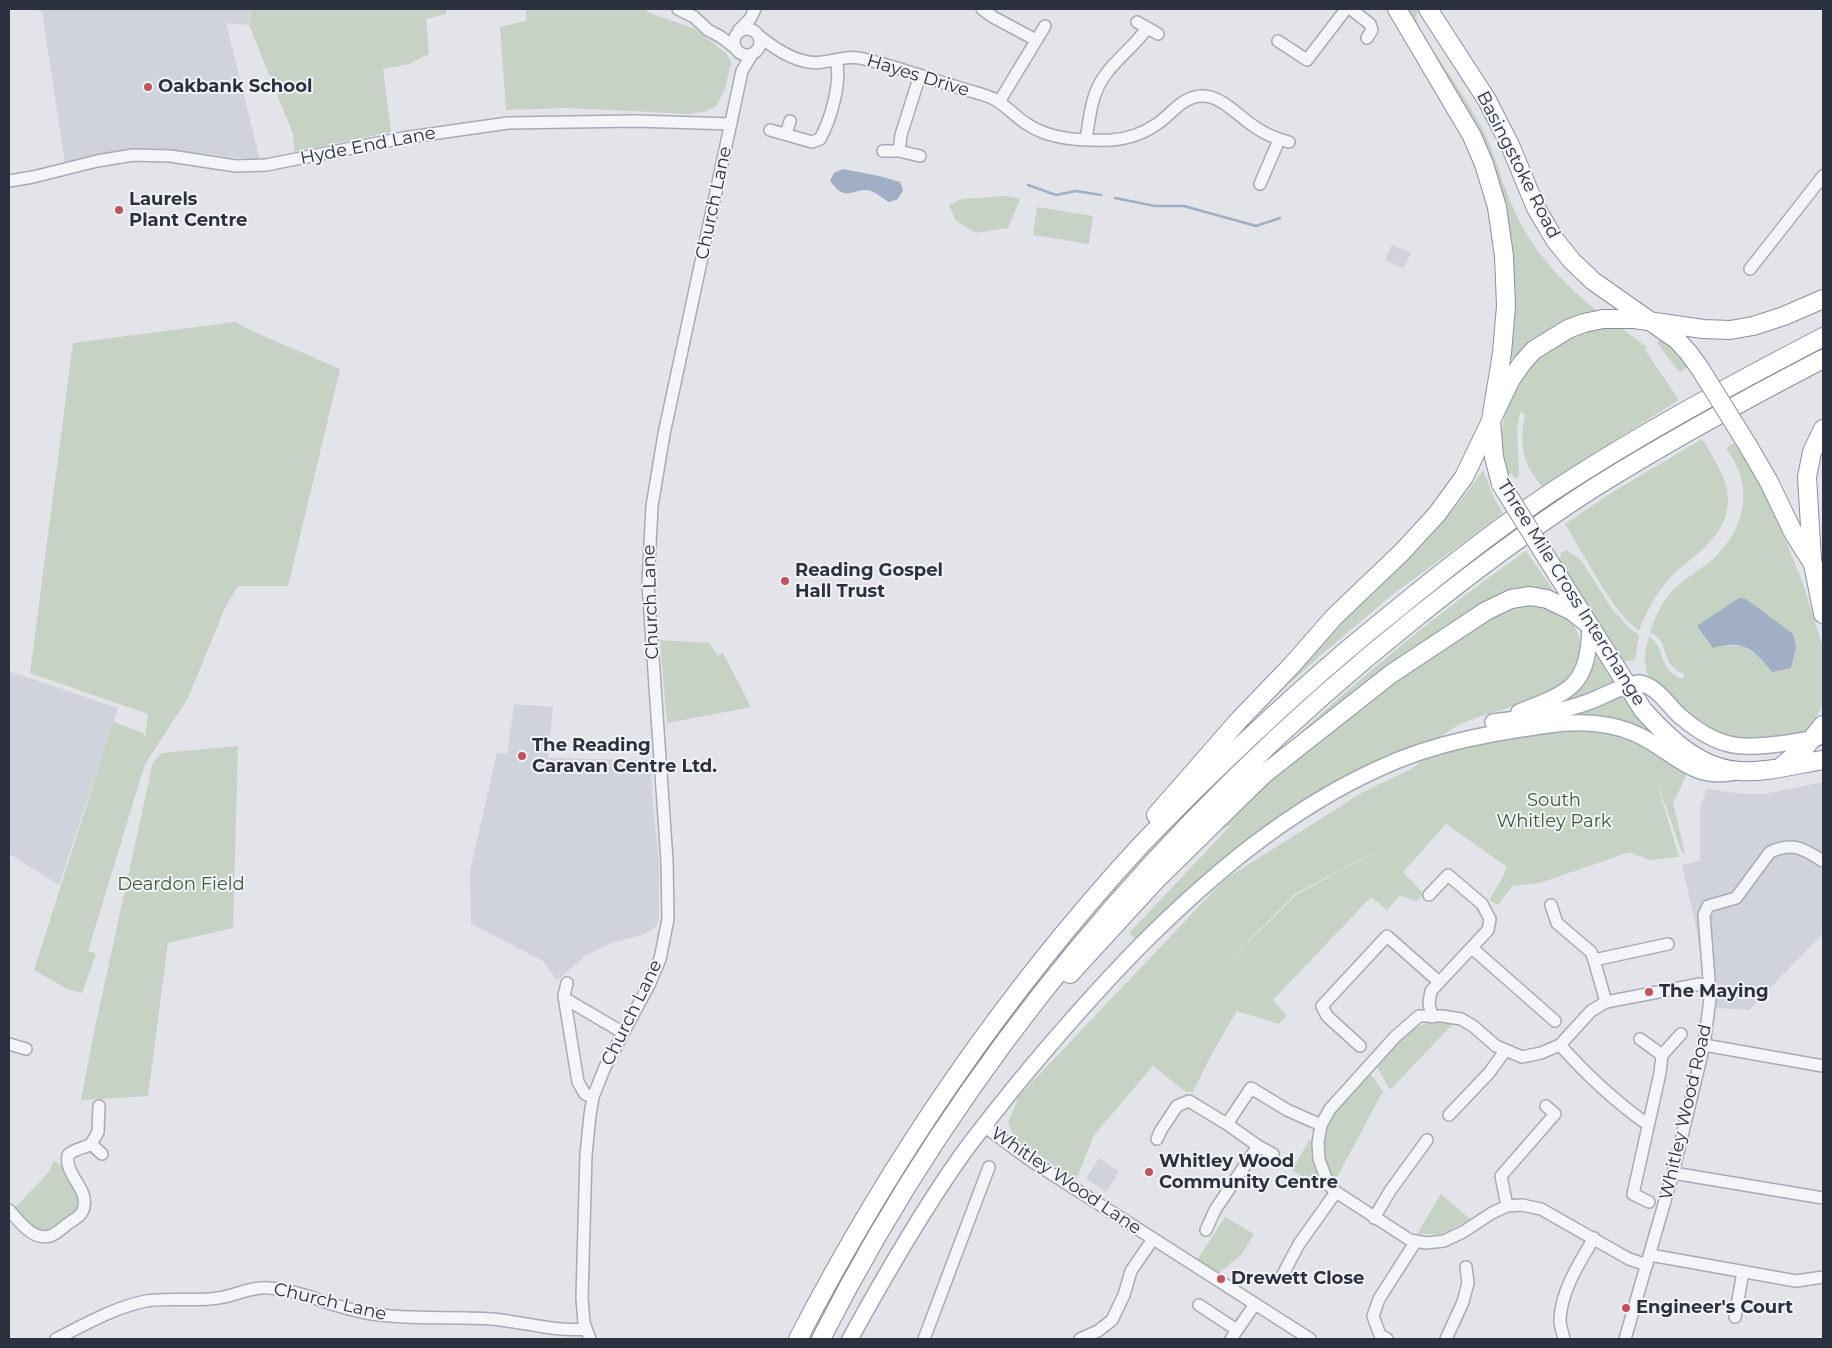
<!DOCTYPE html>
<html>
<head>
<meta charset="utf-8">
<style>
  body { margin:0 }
  #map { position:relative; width:1832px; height:1348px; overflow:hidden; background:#e2e4e9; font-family:Montserrat,sans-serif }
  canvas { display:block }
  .frame { position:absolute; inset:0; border:10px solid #2b313f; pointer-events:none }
</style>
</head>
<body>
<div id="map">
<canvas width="1832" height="1348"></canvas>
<div class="frame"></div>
</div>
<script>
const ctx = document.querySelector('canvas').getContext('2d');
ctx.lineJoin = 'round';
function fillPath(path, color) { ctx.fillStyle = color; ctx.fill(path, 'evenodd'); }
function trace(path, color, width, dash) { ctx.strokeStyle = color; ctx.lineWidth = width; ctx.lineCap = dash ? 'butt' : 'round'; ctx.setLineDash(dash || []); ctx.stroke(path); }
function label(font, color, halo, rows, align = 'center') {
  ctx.font = font + ' Montserrat,sans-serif'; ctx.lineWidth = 4; ctx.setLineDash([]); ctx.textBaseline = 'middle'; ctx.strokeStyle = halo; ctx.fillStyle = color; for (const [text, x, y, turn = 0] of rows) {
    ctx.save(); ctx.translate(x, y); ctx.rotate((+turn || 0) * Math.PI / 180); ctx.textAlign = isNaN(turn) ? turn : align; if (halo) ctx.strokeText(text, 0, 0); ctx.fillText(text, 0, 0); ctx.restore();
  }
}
fillPath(new Path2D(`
  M 14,9 L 250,9 L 249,25 L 226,23 L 260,160 L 188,152 L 123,150 L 65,163 L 42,11 Z
  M 1392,245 L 1411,253 L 1404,268 L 1385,260 Z
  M 9,671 L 118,708 L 59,885 L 9,854 Z
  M 514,704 L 553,707 L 548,758 L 651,760 L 653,806 L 659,862 L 659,918 L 656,927 L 642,935 L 615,942 L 586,955 L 557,980 L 543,961 L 471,924 L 470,871 L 497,753 L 507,754 Z
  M 1823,782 L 1823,933 L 1749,1010 L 1716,1008 L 1703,977 L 1697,931 L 1682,865 L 1700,861 L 1700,806 L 1707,789 L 1743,794 L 1765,794 Z
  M 1099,1158 L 1119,1171 L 1106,1192 L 1086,1179 Z`), '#d0d3db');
fillPath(new Path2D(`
  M 251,9 L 446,9 L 446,14 L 426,19 L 429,54 L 409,64 L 383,69 L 391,132 L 294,152 L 293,134 L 249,25 Z
  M 526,9 L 646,9 L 647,12 L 695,29 L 727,54 L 731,63 L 725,89 L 717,105 L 707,111 L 690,114 L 567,108 L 506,110 L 500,27 L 526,21 Z
  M 1406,9 L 1418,9 L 1416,18 L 1419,27 C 1440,63 1466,96 1485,134 C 1495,154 1500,177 1509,198 C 1528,246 1557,278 1596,310 C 1587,315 1576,316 1566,320 C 1544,331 1527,346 1508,362 L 1509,233 Z
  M 1007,196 L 1020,199 L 1008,228 L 976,233 L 956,221 L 949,205 L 962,199 Z
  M 1037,207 L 1093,216 L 1089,244 L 1033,235 Z
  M 235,322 L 250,330 L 340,369 L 288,586 L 238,586 L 225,608 L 188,698 L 145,764 L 88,951 L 96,954 L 82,993 L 67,989 L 34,970 L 113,722 L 144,733 L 145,739 L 148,714 L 30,673 L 73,343 Z
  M 1602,328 L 1621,328 L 1647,347 L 1645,350 L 1679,400 L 1542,486 C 1522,465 1519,442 1525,415 L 1520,412 L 1517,428 L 1519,476 L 1515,479 L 1512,473 L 1507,475 C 1486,403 1533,343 1602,328 Z
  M 1660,339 L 1676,352 L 1688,367 L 1679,372 L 1657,343 Z
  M 1702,439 C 1727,478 1744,509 1705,547 C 1694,558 1680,566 1670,578 C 1656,593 1647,611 1639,630 C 1615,617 1582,550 1565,524 L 1611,493 Z
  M 1734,443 L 1748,464 L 1774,512 L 1802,581 L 1823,647 L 1823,704 L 1812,726 L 1806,732 C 1758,738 1731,749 1690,715 C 1675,703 1663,688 1648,676 C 1643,663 1645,650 1649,637 C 1667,647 1656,669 1683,679 L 1684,674 C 1659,665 1670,638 1650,633 C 1655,616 1662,602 1674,589 C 1685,578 1699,571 1711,561 C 1734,541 1749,510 1741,479 C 1739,467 1732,458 1726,448 ZM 1793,633 L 1759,656 L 1742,646 L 1724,645 Z
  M 1483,470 L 1494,498 L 1503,513 L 1392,595 L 1321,655 L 1246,723 C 1272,695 1298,667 1325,640 C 1383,583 1437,538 1483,470 Z
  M 1566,550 L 1581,560 L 1612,609 L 1629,628 L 1639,635 L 1635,660 L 1623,662 L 1558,559 L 1561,557 L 1560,554 Z
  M 1526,551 L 1552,588 L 1551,591 L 1526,589 L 1268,762 C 1350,686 1434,615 1526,551 Z
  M 1531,602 C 1541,606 1554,609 1563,615 C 1581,627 1585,650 1575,668 C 1558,702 1488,709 1455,727 C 1447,731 1441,738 1433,741 C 1396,758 1356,768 1322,790 C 1254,831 1197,888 1137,940 L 1129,933 L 1232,824 L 1211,834 L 1272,776 L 1349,714 L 1497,610 Z
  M 660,640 L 709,643 L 718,656 L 723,653 L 751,707 L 667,723 Z
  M 1597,656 L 1614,683 L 1612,686 L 1569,701 L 1587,681 Z
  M 1622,694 L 1634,714 L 1650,732 L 1649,733 L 1535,721 Z
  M 1613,728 L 1688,772 L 1673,803 L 1685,853 L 1682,853 L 1656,779 L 1679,857 L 1649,860 L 1630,852 L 1540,883 L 1512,886 L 1498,905 L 1489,900 L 1502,879 L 1507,867 L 1446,824 L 1403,872 L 1424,894 L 1416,901 L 1400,895 L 1387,910 L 1371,897 L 1273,1000 L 1287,1016 L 1279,1024 L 1237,1011 L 1211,1055 L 1193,1092 L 1186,1092 L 1153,1066 L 1094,1135 L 1076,1180 L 1015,1139 L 1008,1123 L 1019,1096 L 1224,880 L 1363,792 L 1411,769 L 1430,755 L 1513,734 ZM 1404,837 L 1297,894 L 1196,994 L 1296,893 Z
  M 238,746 L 233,928 L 168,943 L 148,1096 L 81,1100 L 94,1032 L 153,762 L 162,753 Z
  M 1429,1022 L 1453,1024 L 1390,1090 L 1376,1065 L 1408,1031 Z
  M 1369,1072 L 1383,1091 L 1335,1181 L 1322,1157 L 1325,1127 L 1340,1104 Z
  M 1310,1139 L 1320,1187 L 1292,1170 Z
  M 54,1161 L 62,1166 L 77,1194 L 79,1205 C 73,1213 67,1218 59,1224 C 38,1240 29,1223 14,1209 L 48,1173 Z
  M 1441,1194 L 1470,1219 L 1443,1234 L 1417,1234 Z
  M 1225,1217 L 1254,1234 L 1242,1254 L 1216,1275 L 1196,1262 Z`), '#c6d2c3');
fillPath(new Path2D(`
  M 843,169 L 879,176 L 900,182 L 903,190 L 898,199 L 889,202 C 883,199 877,193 871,191 C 854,186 847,205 830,181 L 834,173 Z
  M 1739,598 L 1746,599 L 1793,634 L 1796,647 L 1791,668 L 1772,672 C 1755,650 1743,639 1713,648 L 1697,626 Z`), '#a0afc6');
trace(new Path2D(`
  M 1028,185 L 1056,195 L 1076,191 L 1101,195
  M 1115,198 L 1155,206 L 1184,206 L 1256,226 L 1280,218`), '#a0afc6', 2.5);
const minor = new Path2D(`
  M 678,9 L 694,17 L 708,30 L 721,37 L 734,47
  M 982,9 L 993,17 L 1036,40
  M 1351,9 L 1370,24 L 1372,30 L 1367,38
  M 1137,22 L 1158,34
  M734 42a13 13 0 1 1 26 0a13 13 0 1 1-26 0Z
  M 739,30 L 750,19 L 755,9
  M 759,36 C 775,49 801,66 823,62 C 838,60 849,55 864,59 C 895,66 924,77 954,86 C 967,91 982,93 994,99 C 1006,105 1015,117 1027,124 C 1050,140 1083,141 1111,140 C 1127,139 1144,133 1157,124 C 1172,114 1183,95 1204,96 C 1223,97 1239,117 1255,127 C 1265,134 1277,139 1289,142
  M 1278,41 L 1307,60 L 1346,9
  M 999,102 L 1045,26
  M 770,130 L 812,142 L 820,139 C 831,119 842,81 836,60
  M 786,134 L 790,121
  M 1086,139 C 1090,116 1091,93 1106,74 C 1118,57 1136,45 1147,28
  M 883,151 L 899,151 L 920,156
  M 899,151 L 901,135 L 920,75
  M 9,181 L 33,177 L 97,161 L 133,155 L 170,156 L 236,166 L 266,165 L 403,138 L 508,123 L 636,121 L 731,124
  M 1260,184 L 1279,140
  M 1750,269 L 1823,176
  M 1429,895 L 1448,875 L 1482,904 L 1490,919 L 1488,930 L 1431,991 L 1429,1003 L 1432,1017
  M 1551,905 L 1557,923 L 1591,952 L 1594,960 L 1668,944
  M 1472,948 L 1555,1021
  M 1594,960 L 1606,1002
  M 567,983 L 564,996 L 578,1082 L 585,1094 L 593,1097
  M 564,998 L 622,1032
  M 1640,1039 L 1662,1055
  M 9,1044 L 26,1049
  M 1560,1045 C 1585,1073 1616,1102 1647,1124
  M 1704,1045 L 1823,1066
  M 1360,1046 L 1327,1016 L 1322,1006 L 1387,936 L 1439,982
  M 99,1106 L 98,1132 L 91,1144 L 102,1154
  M 1449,1115 L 1489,1073 L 1505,1051
  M 984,1126 L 1030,1160 L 1310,1339
  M 1157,1139 L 1161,1130 L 1177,1106 L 1189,1101 L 1227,1124
  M 1273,1154 L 1258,1146 L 1227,1124 L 1251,1088 L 1287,1110 L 1321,1125
  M 1673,1173 L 1823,1198
  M 1649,1202 L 1633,1194 L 1660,1073 L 1662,1055 L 1681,1034
  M 1507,1206 L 1501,1176 L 1555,1114 L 1546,1106
  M 9,1210 C 19,1221 33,1241 50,1236 C 57,1234 63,1227 69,1223 C 76,1218 83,1215 84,1206 C 88,1188 64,1174 68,1155 C 75,1148 83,1149 91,1144
  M 1374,1218 L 1390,1191 L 1427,1140
  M 1206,1230 L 1215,1210 L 1258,1146
  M 1650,1255 L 1796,1281 L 1823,1277
  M 1647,1265 L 1629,1259 L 1541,1209 L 1522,1205 L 1507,1206 L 1492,1213 L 1463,1232 L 1444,1241 L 1426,1243 L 1410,1240 L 1336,1192 L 1328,1184 L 1319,1159 L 1318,1143 L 1321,1125 L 1330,1109 L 1395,1037 L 1419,1016 L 1442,1016 L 1461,1019 L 1473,1026 L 1496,1046 L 1522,1057 L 1541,1053 L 1560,1045 L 1591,1011 L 1606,1002 L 1700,984 L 1708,989
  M 1282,1276 L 1299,1244 L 1336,1192
  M 1199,1305 L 1237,1330
  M 1735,1317 L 1743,1272
  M 56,1339 C 84,1325 115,1307 146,1301 C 169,1297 194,1302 218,1298 C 235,1296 252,1286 269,1288 C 305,1291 336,1309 372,1314 C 412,1320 452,1316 492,1319 C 524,1322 554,1332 586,1329
  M 590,1339 L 584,1323 L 582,1298 L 586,1155 L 590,1115 L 593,1097 L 605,1067 L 649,985 L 660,959 L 668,919 L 667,861 L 648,584 L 652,506 L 664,434 L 742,71 L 752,54
  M 924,1339 L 989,1167
  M 1080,1339 L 1098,1331 L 1112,1320 L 1124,1295 L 1131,1271 L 1153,1239
  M 1231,1339 L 1255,1304
  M 1387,1339 L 1380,1335 L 1373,1316 L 1379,1299 L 1416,1241
  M 1446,1339 L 1463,1302 L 1468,1283 L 1466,1267
  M 1564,1339 C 1563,1333 1560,1327 1560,1320 C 1561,1291 1579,1263 1594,1238
  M 1625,1339 L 1673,1173 L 1704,1045 L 1710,999 L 1708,989 L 1709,979 L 1704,915 L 1708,906 L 1736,898 L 1770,852 C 1794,842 1802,848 1823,861`);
const major = new Path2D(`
  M 1519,712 C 1570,692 1588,687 1590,627
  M 1493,722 C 1525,718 1558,713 1588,702 C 1605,696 1621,685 1639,683 C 1657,686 1667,704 1680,716 C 1694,728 1711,740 1729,744 C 1751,750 1794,742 1817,738
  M 850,1339 C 884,1277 919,1216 959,1159 C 976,1135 995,1112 1013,1089 C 1054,1039 1096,991 1141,945 C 1212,874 1289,809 1380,768 C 1435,742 1496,732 1556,724 C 1583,721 1610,722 1636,734 C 1673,750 1690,782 1736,772`);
const highway = new Path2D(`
  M 1397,9 L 1472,136 L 1484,164 L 1497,207 L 1504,256 L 1506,306 L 1502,353 L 1491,420 L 1494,457 L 1501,484
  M 1428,9 L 1487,100 L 1510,145 L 1536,208 L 1555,240 L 1572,261 L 1593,281 L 1677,340 L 1688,352 L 1699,367
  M 1747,444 L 1769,482 L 1794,534 L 1813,564 L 1823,614
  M 1812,559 L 1807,477 L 1812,452 L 1823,429
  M 1550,563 L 1643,710 C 1668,738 1700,769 1740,771 C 1767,773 1796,764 1823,760
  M 1782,766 L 1806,746 L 1823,725
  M 1156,815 L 1239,720 L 1292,665 L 1334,617 L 1402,552 L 1437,514 L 1464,477 L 1511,379 L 1523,362 L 1534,350 L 1568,329 L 1584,323 L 1603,319 L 1634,319 L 1703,329 L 1730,330 L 1753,326 L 1784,316 L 1823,299
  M 1070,974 L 1158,878 L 1263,775 L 1391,674 L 1486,611 L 1511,599 L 1530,596 L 1547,599 L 1572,611 L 1587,623
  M 798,1339 C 890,1161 1004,994 1139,847 C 1158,827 1177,808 1196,789 C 1259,727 1323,668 1392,613 C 1443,571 1495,530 1550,493 C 1638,435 1729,386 1823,337
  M 821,1339 C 963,1059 1168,816 1413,620 C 1470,574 1530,529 1592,489 C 1667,442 1744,400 1823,359`);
trace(minor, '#a7abb3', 14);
trace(major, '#a2a8b4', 18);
trace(highway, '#8a919e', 20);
trace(minor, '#f4f5f8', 11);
trace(major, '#fff', 15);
trace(highway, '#fff', 18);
const highwayBridge = new Path2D(`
  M 1699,367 L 1747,444
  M 1501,484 L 1550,563`);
trace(highwayBridge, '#8a919e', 20, []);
trace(highwayBridge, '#fff', 18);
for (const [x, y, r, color] of [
  [148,87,5,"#c3525a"],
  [119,210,5,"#c3525a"],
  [785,581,5,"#c3525a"],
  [522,756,5,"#c3525a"],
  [1649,992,5,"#c3525a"],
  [1149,1172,5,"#c3525a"],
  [1221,1279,5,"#c3525a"],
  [1626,1308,5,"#c3525a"]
]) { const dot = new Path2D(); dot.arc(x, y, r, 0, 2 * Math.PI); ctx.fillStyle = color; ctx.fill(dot); trace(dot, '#f1f3f6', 2); }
label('18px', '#2b313f', '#f1f3f6', [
  ["Hayes Drive",918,76,17],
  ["Hyde End Lane",368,146,-11],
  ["Basingstoke Road",1518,165,63],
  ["Church Lane",714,203,-78],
  ["Three Mile Cross Interchange",1571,593,58],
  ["Church Lane",651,602,-92],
  ["Church Lane",632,1013,-64],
  ["Whitley Wood Road",1686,1112,-77],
  ["Whitley Wood Lane",1066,1181,34],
  ["Church Lane",330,1302,13]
]);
label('bold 18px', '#2b313f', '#f1f3f6', [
  ["Oakbank School",158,87],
  ["Laurels",129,200],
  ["Plant Centre",129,221],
  ["Reading Gospel",795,571],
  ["Hall Trust",795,592],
  ["The Reading",532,746],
  ["Caravan Centre Ltd.",532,767],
  ["The Maying",1659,992],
  ["Whitley Wood",1159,1162],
  ["Community Centre",1159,1183],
  ["Drewett Close",1231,1279],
  ["Engineer's Court",1636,1308]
], 'left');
label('18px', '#3d5a3a', '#f1f3f6', [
  ["South",1554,801],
  ["Whitley Park",1554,822],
  ["Deardon Field",181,885]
]);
</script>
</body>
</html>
